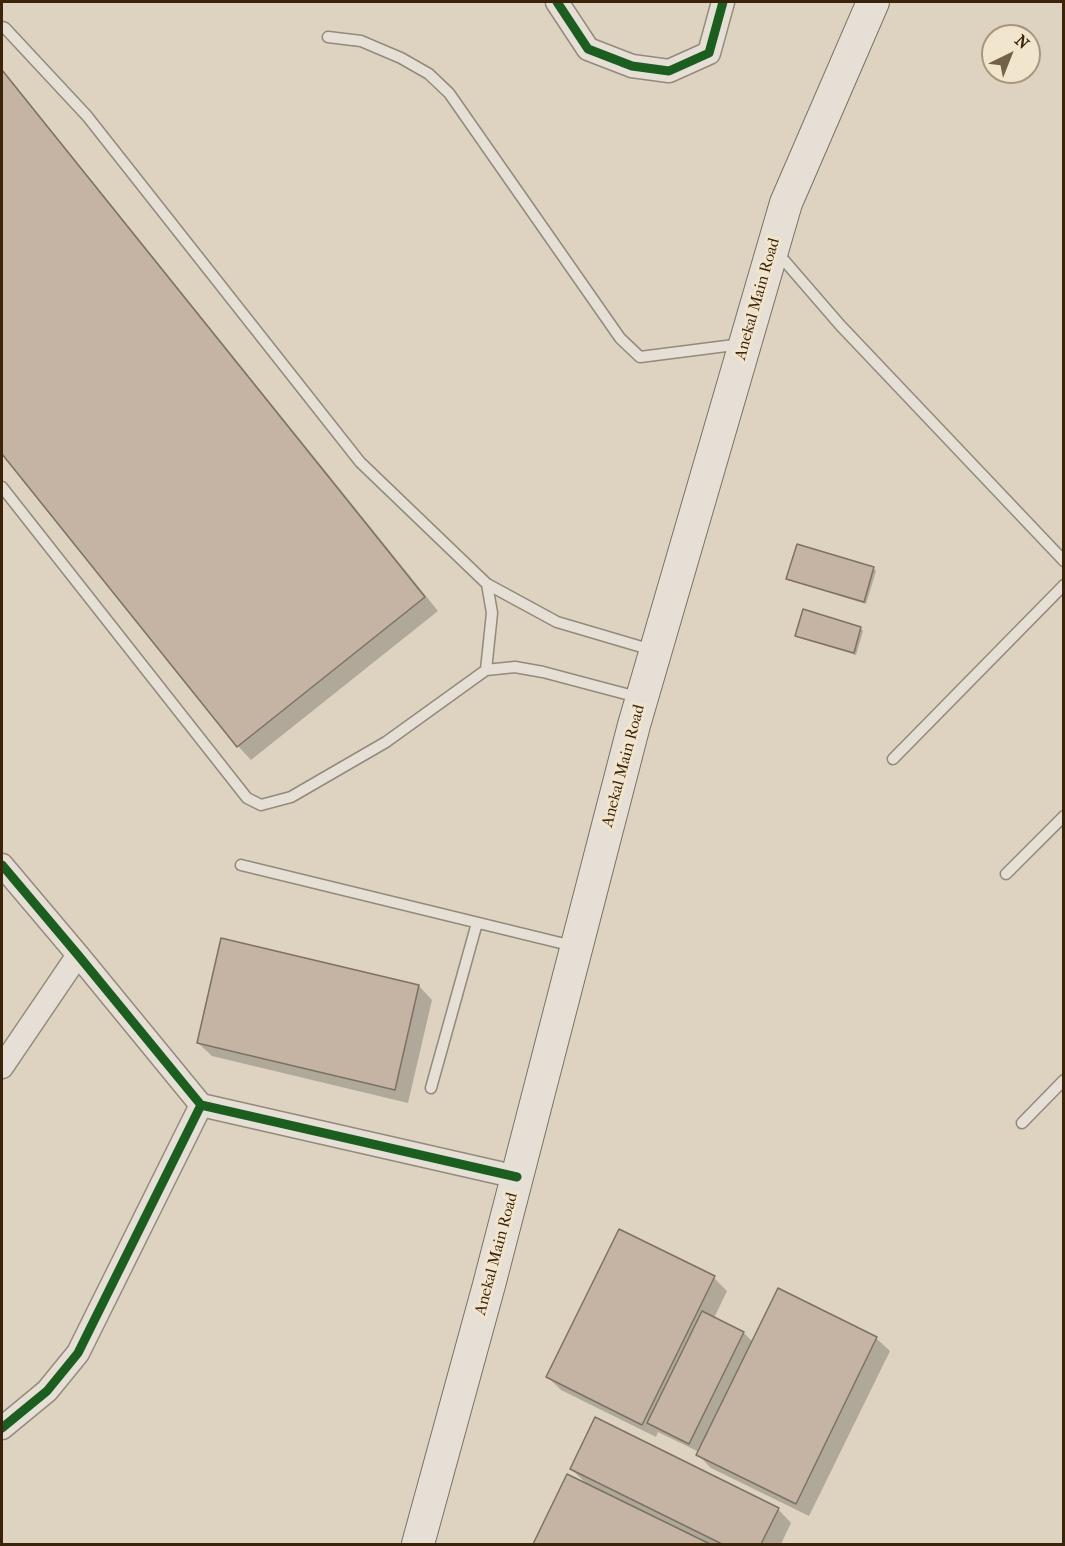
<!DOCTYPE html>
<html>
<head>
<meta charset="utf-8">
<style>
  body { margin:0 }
  #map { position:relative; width:1065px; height:1546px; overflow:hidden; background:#ddd3c0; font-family:"IM FELL French Canon",serif }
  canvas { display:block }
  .frame { position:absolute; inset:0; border:3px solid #3b2309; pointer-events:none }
  .north { position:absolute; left:981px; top:24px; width:60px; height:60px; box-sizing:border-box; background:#f1e5ce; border:2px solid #a8977f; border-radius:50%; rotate:43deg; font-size:16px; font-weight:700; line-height:24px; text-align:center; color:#3b2309 }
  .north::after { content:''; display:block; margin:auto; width:21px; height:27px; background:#746149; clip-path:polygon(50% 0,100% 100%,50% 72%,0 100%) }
</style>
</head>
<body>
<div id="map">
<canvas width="1065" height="1546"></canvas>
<div class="frame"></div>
<div class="north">N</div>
</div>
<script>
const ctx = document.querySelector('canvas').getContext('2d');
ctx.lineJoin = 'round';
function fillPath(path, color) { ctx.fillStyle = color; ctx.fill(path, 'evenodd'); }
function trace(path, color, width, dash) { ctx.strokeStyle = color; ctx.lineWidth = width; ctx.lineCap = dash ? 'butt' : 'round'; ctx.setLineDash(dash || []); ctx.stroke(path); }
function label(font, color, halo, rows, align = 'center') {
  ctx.font = font + ' "IM FELL French Canon",serif'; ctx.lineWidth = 6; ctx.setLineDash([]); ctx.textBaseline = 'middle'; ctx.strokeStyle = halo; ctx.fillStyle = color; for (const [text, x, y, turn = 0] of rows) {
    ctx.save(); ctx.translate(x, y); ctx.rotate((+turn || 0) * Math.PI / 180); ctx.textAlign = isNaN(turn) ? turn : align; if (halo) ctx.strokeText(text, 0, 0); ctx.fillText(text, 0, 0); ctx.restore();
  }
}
fillPath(new Path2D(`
  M 2,69 L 438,611 L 251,760 L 238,746 L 2,452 Z
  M 873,568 L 876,571 L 866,604 L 791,581 L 788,578 Z
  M 860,628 L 863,631 L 856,655 L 800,638 L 797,635 Z
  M 419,986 L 432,1000 L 408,1103 L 212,1056 L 198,1043 Z
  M 714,1278 L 727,1291 L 714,1318 L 744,1333 L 753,1342 L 779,1290 L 876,1338 L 890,1351 L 809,1516 L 711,1468 L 698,1455 L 699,1452 L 658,1432 L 656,1437 L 561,1390 L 548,1377 Z
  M 571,1469 L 778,1509 L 791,1523 L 781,1544 L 534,1544 L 568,1476 L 588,1485 Z`), '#0003');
const building = new Path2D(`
  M 2,70 L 425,597 L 237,747 L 2,454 Z
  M 797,544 L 874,567 L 864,602 L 786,579 Z
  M 803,609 L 861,627 L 854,653 L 795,636 Z
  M 221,938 L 419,985 L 395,1090 L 197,1043 Z
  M 619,1229 L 715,1276 L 642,1425 L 546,1377 Z
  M 778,1288 L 877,1337 L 796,1504 L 696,1455 Z
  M 702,1311 L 744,1332 L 689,1444 L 647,1423 Z
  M 595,1417 L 779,1508 L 761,1544 L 722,1544 L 570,1469 Z
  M 567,1474 L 710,1544 L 533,1544 Z`);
fillPath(building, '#c5b3a3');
trace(building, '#7b7264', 1.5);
const lane = new Path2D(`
  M 2,27 L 5,28 L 87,116 L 360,462 L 487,584 L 557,622 L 652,650
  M 328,37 L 361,41 L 401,58 L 429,74 L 449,93 L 620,338 L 640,357 L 742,344
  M 776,251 L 840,325 L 1064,561
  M 2,487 L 247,798 L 261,805 L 291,797 L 386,742 L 486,670 L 515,667 L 543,672 L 641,698
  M 486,670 L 492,613 L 487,584
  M 893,759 L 1064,585
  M 241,865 L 573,946
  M 1006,874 L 1064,816
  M 431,1088 L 477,923
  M 1022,1123 L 1064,1080`);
const street = new Path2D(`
  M 557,2 L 588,49 L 632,66 L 669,71 L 709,53 L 723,2
  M 2,865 L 78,955 L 201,1105 L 517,1177
  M 2,1067 L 78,955
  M 2,1428 L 47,1391 L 78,1353 L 201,1105`);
const secondary = new Path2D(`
  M 418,1544 L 489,1285 L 634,725 L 786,203 L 873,2`);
trace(lane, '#938a7c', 13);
trace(street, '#938a7c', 25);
trace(secondary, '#7b7264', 34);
trace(lane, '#e5dfd5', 10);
trace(street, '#e5dfd5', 22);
trace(secondary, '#e5dfd5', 32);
trace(new Path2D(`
  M 557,2 L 588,49 L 632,66 L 669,71 L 709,53 L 723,2
  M 2,865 L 78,955 L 201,1105 L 517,1177
  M 2,1428 L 47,1391 L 78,1353 L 201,1105`), '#1b5e20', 9);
label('16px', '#3b2309', '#f1e5ce', [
  ["Anekal Main Road",758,299,-74],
  ["Anekal Main Road",624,766,-75],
  ["Anekal Main Road",497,1254,-75]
]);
</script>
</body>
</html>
